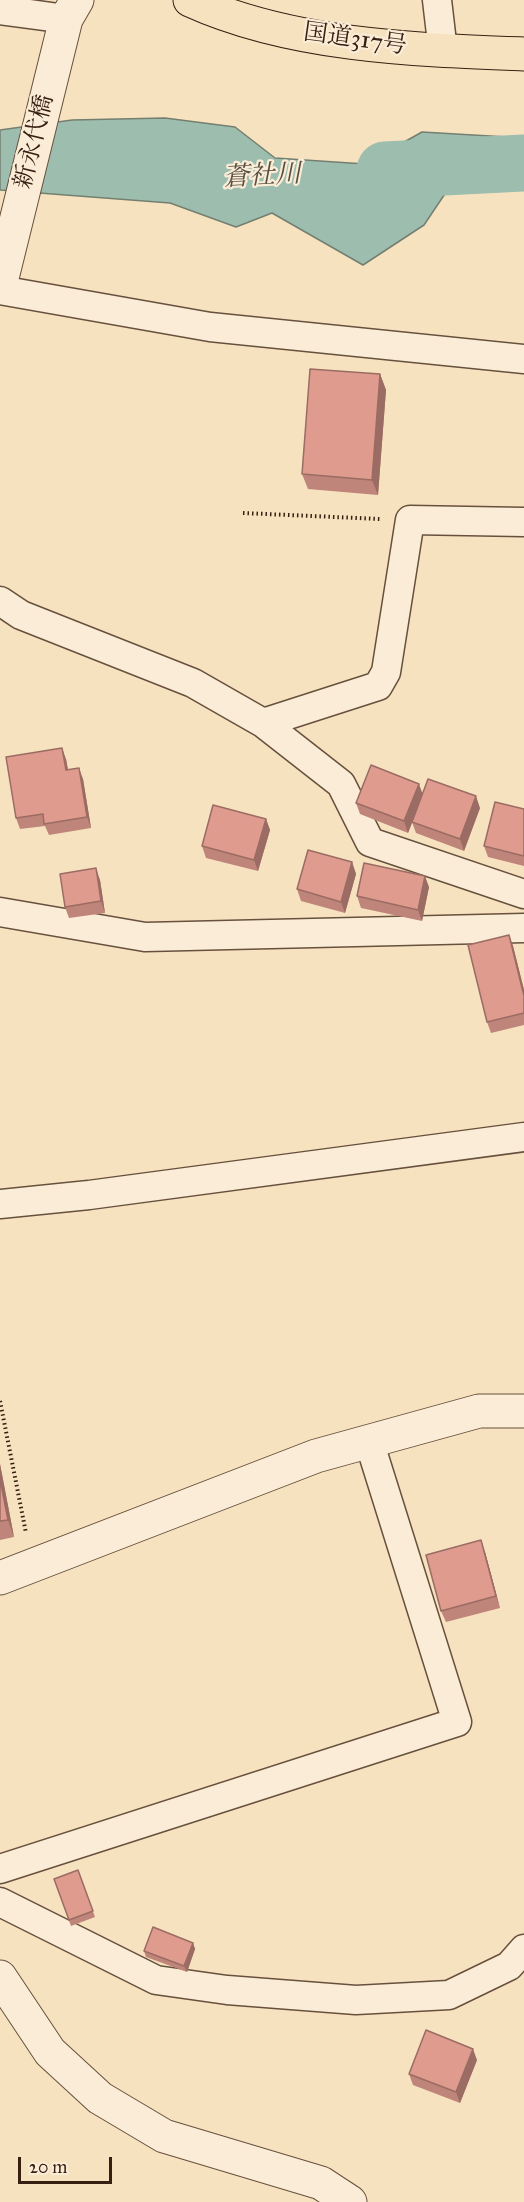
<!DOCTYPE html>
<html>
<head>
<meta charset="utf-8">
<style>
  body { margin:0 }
  #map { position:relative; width:524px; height:2202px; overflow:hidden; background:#f7e2c0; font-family:"IM FELL Great Primer",serif }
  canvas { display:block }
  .scale { position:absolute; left:18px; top:2157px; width:94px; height:27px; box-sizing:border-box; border:3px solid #372011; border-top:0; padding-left:8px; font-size:18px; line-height:21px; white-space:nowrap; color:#372011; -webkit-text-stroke:4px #faecd6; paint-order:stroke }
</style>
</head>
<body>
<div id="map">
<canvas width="524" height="2202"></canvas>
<div class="scale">20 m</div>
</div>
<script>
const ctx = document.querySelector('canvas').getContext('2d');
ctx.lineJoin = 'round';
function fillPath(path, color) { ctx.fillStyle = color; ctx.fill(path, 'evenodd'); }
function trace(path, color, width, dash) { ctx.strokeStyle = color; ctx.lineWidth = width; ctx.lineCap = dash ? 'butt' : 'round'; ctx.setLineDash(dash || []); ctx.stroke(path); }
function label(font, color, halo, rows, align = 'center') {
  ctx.font = font + ' "IM FELL Great Primer","Noto Serif JP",serif'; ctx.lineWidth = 4.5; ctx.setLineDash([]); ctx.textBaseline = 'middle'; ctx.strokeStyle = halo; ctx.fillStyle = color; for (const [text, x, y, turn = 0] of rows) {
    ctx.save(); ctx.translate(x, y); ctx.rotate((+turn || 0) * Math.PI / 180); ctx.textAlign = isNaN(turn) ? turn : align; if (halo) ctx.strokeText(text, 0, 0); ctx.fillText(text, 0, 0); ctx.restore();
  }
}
const water = new Path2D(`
  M 165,118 L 235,127 L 275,158 L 365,164 L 422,132 L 524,138 L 524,168 L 465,164 L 424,225 L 363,265 L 272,213 L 236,227 L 170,203 L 0,190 L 0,130 L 72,120 Z`);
fillPath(water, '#9dbeaf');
trace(water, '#747f70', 1.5);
trace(new Path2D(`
  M 385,170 L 524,163`), '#9dbeaf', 57);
const minor = new Path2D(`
  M 437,0 L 443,51
  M 0,10 L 66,19
  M 0,290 L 210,327 L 524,359
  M 0,601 L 21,615 L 193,683 L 263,723 L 378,686 L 386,672 L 410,520 L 524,522
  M 263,723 L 341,784 L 370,842 L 524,894
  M 0,912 L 145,937 L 524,928
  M 0,1204 L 89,1195 L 524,1137
  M 0,1869 L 457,1722 L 369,1441
  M 0,1902 L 156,1980 L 227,1990 L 356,2000 L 449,1995 L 509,1966 L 524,1949`);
const tertiary = new Path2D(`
  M 0,286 L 66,19 L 77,0
  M 0,1578 L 316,1456 L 479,1411 L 524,1411
  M 0,1977 L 50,2052 L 100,2098 L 164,2136 L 321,2183 L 350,2202`);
const trunk = new Path2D(`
  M 190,0 C 291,46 415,50 524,54`);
trace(minor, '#67503d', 31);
trace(tertiary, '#67503d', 35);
trace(trunk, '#372011', 35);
trace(new Path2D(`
  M 243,513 L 380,519
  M 0,1401 L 26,1533`), '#372011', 4, [1.5, 3]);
trace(minor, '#faecd6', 28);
trace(tertiary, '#faecd6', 33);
trace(trunk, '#f7e2c0', 33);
fillPath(new Path2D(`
  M 380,374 L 386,390 L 378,495 L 308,489 L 302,474 Z
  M 66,759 L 68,770 L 83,779 L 91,828 L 49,835 L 45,826 L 20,829 L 16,818 Z
  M 422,794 L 480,808 L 464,851 L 416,833 L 412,822 L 413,820 L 408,833 L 360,814 L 356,803 Z
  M 524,809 L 524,866 L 488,857 L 484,846 Z
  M 266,819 L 270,830 L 258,871 L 206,858 L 202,846 Z
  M 352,862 L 356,874 L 345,913 L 301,901 L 297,889 Z
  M 100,880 L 105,913 L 69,918 L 65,907 Z
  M 429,887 L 422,921 L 361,908 L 357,896 Z
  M 509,935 L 513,946 L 524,990 L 524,1025 L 491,1033 L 487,1022 Z
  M 0,1464 L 14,1537 L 0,1540 Z
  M 485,1552 L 500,1608 L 446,1622 L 441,1611 Z
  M 78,1870 L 95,1917 L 71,1926 L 54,1879 Z
  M 193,1943 L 195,1949 L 187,1972 L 146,1957 L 144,1951 Z
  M 477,2060 L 460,2103 L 413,2085 L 409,2074 Z`), '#bf857a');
fillPath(new Path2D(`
  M 380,374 L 386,390 L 378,495 L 372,480 Z
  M 62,748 L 66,759 L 70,781 L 66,770 Z
  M 79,768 L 83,779 L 91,828 L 87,817 Z
  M 419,784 L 423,795 L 408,833 L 404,821 Z
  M 476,796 L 480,808 L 464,851 L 460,839 Z
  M 266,819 L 270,830 L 258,871 L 254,860 Z
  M 352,862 L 356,874 L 345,913 L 341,902 Z
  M 96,868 L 100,880 L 105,913 L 101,901 Z
  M 425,876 L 429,887 L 422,921 L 418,910 Z
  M 509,935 L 513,946 L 524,990 L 524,996 Z
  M 0,1464 L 14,1537 L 8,1520 L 0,1479 Z
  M 481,1540 L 485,1552 L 500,1608 L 496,1596 Z
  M 193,1943 L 195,1949 L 187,1972 L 184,1966 Z
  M 473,2049 L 477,2060 L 460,2103 L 456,2092 Z`), '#9b6c63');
const building = new Path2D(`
  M 310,369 L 380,374 L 372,480 L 302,474 Z
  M 62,748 L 66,770 L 79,768 L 87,817 L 44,824 L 43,814 L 16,818 L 6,757 Z
  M 371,765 L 419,784 L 404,821 L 356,803 Z
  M 428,779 L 476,796 L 460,839 L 412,822 Z
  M 495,802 L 524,809 L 524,856 L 484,846 Z
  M 213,805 L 266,819 L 254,860 L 202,846 Z
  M 308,850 L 352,862 L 341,902 L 297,889 Z
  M 364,863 L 425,876 L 418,910 L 357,896 Z
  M 96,868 L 101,901 L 65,907 L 60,874 Z
  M 509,935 L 524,996 L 524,1013 L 487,1022 L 468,945 Z
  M 0,1479 L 8,1520 L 0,1521 Z
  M 481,1540 L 496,1596 L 441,1611 L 426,1555 Z
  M 78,1870 L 93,1911 L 69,1920 L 54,1879 Z
  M 153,1927 L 193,1943 L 184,1966 L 144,1951 Z
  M 426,2030 L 473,2049 L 456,2092 L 409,2074 Z`);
fillPath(building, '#de9b8e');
trace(building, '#9b6c63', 1.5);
label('24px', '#372011', '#faecd6', [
  ["国道317号",355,40,8],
  ["新永代橋",35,142,-76]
]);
label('italic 26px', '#564f40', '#faecd6', [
  ["蒼社川",262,177,-3]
]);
</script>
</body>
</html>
